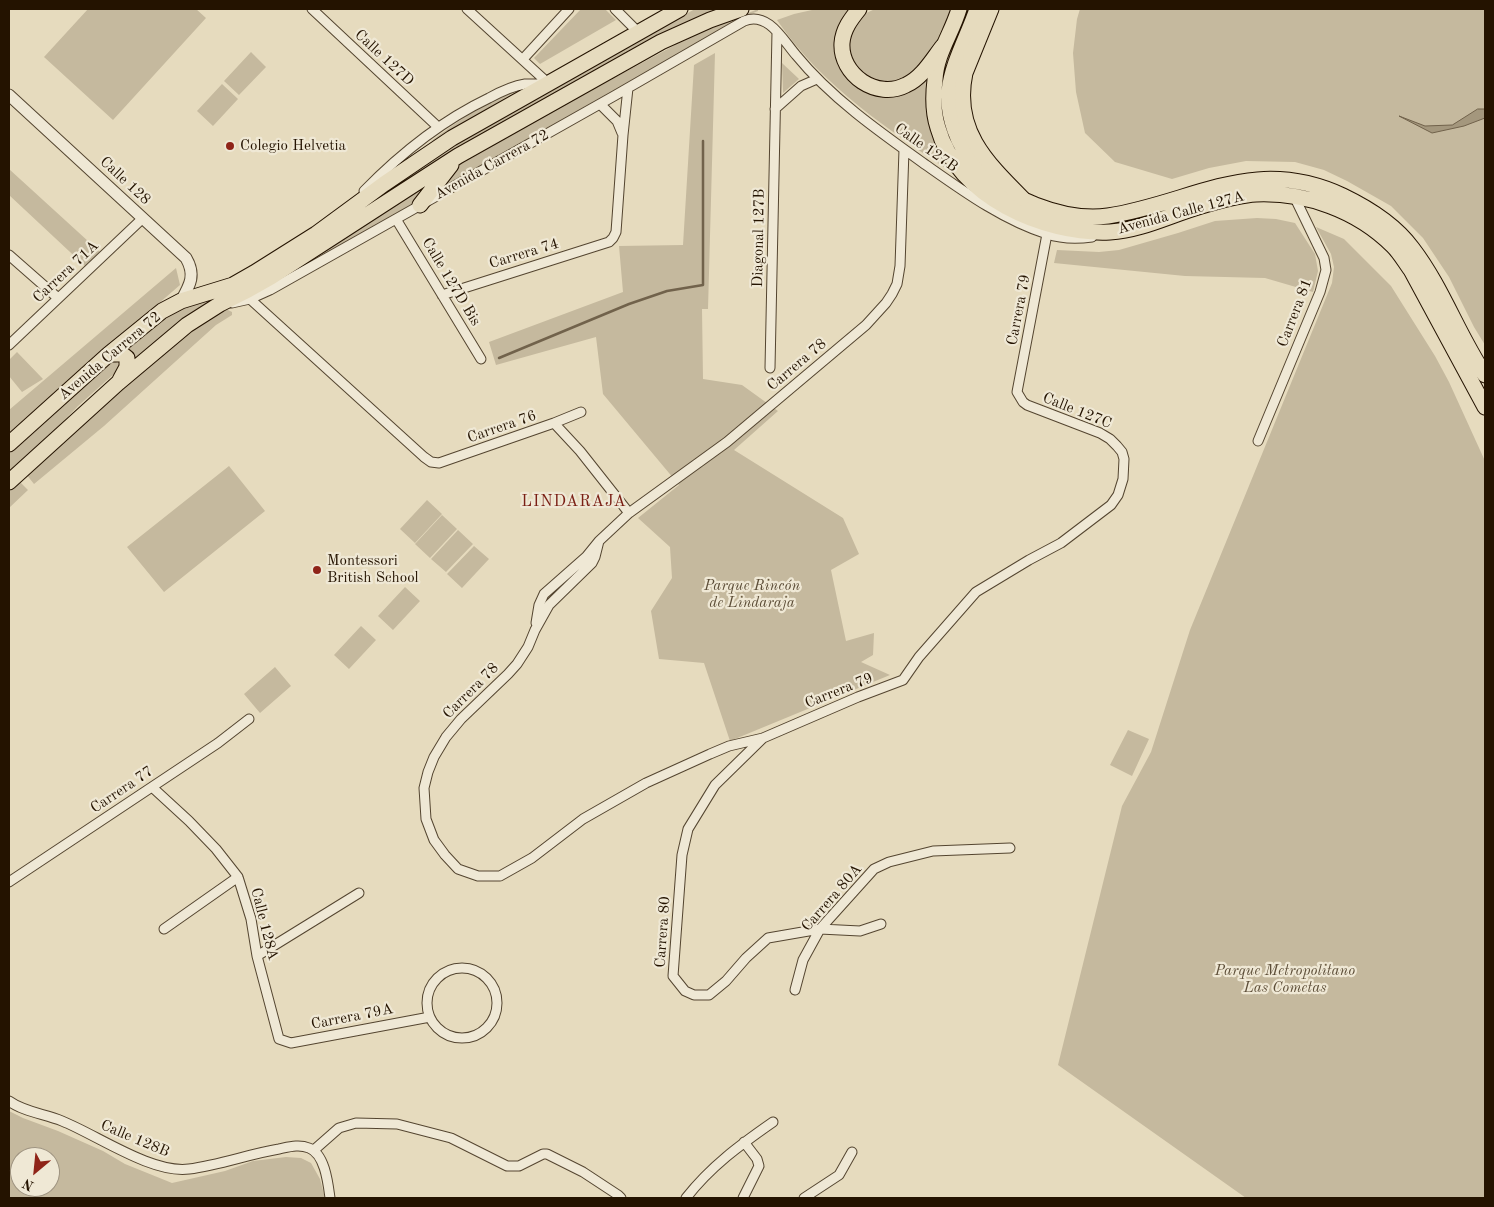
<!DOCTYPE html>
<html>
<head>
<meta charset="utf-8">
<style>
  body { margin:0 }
  #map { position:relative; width:1494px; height:1207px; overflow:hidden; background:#e6dbbe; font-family:"Old Standard TT",serif }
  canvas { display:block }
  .frame { position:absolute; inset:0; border:10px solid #241300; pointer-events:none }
  .north { position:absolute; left:10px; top:1147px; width:50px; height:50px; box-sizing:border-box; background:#efe8d5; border:1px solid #9e9380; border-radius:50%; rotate:208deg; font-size:14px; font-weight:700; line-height:20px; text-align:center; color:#241300 }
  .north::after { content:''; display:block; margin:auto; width:18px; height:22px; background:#8f2418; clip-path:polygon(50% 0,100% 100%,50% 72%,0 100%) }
</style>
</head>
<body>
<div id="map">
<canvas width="1494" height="1207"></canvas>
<div class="frame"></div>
<div class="north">N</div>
</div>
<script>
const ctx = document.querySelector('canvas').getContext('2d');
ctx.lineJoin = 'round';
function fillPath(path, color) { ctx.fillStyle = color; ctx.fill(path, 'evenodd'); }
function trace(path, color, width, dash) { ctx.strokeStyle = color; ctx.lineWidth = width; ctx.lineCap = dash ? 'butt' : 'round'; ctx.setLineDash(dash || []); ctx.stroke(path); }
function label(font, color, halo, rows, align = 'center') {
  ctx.font = font + ' "Old Standard TT",serif'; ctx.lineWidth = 4.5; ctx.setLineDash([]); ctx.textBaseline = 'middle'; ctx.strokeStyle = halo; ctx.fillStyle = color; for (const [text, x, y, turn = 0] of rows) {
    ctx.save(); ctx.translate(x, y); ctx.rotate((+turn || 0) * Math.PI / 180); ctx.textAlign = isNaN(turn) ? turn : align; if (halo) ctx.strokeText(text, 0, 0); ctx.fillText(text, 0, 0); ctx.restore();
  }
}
fillPath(new Path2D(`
  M 88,9 L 196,9 L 206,18 L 113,120 L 44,57 Z
  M 581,9 L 605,9 L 616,20 L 540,64 L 534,58 Z
  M 695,9 L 718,9 L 706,14 L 345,221 L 392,185 L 454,143 Z
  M 758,9 L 758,11 L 746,16 L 681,54 L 436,191 L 460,161 L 690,37 Z
  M 875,9 L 952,9 L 938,43 L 910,77 L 884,84 L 860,74 L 849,52 L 849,35 L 860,16 Z
  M 1080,9 L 1485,9 L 1485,345 L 1474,327 L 1449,277 L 1423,238 L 1391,206 L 1347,181 L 1324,170 L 1295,162 L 1246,161 L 1209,168 L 1172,179 L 1115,162 L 1085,133 L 1076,92 L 1073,53 L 1077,19 Z
  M 812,10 L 849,10 L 839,33 L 866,89 L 929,74 L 955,175 C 890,130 822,87 777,20 L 794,14 Z
  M 251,52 L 266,67 L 239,95 L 224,81 Z
  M 715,53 L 708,309 L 702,309 L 703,379 L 742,385 L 778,411 L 734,450 L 843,518 L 859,554 L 831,570 L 846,641 L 874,633 L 873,655 L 861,662 L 890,675 L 730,741 L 704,663 L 659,659 L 651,611 L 672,578 L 670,547 L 638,518 L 679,485 L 603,394 L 596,337 L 496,365 L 489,342 L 623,292 L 619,246 L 683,245 L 694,65 Z
  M 782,63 L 799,79 L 783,93 Z
  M 222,84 L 238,99 L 213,126 L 197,111 Z
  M 516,91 L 438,139 L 431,141 C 458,122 484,101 516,91 Z
  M 9,169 L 100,252 L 85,266 L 9,195 Z
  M 429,179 L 419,203 L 313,261 Z
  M 1257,218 L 1276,219 L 1295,223 L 1315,254 L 1318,271 L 1313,292 L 1265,278 L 1185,276 L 1054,263 L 1057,250 L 1099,252 L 1119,250 L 1178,233 L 1215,221 Z
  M 1316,227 L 1344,239 L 1391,286 L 1435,356 L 1449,382 L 1485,461 L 1485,1198 L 1246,1198 L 1058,1065 L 1122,806 L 1151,752 L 1190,630 L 1332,283 L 1334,267 L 1331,254 Z
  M 176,268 L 180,285 L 10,432 L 9,410 Z
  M 235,289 L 179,322 L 135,360 L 135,356 L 127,349 L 165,319 L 191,303 Z
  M 224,308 L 232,312 L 232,315 L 216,325 L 104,426 L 34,484 L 26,474 L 189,331 Z
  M 17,352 L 43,379 L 22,392 L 9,376 L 9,360 Z
  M 112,361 L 116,362 L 119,364 L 119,368 L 115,373 L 78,406 L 26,460 L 9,476 L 9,453 Z
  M 229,466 L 265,511 L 164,592 L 127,547 Z
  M 19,481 L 28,490 L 9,508 L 9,491 Z
  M 427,500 L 442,514 L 415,543 L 400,529 Z
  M 442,515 L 457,529 L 430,558 L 415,544 Z
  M 458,530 L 473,544 L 446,572 L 431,559 Z
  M 474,546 L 489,559 L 462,588 L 447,574 Z
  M 405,587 L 420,601 L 393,630 L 378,616 Z
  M 361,626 L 376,640 L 349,669 L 334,655 Z
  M 275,667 L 291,686 L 260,713 L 244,694 Z
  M 1128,730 L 1149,739 L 1132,776 L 1110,765 Z
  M 9,1111 L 23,1118 L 58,1131 L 103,1151 L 125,1164 L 172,1183 L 225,1171 L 253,1161 L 286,1157 L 301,1158 L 311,1163 L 320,1179 L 325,1198 L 9,1198 ZM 20,1157 L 50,1157 L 50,1187 L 20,1187 Z`), '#c5b99e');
const water = new Path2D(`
  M 1478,109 L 1485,109 L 1485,118 L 1464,126 L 1432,133 L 1399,116 L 1425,126 L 1452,125 Z`);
fillPath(water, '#a4977d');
trace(water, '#71624b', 1);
trace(new Path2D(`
  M 499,358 L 629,304 L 667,291 L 703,285 L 703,141`), '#71624b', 2.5);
const minor = new Path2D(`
  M 312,9 L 438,127
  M 467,9 L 549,84
  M 615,9 L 639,33
  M 523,59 L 569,9
  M 600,104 L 617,121 L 622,133
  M 775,109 L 801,86 L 817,79
  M 364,191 C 401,153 441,121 489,98 C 500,92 512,86 525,84 C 531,84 538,84 544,84
  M 396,219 L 481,359
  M 9,255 L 58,298
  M 442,295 L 609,242 L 613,238 L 616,232 L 623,135 L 628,88
  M 250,299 L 424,457 L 431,462 L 439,463 L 554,423 L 581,412
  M 232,303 L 250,299 L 270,290 L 614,96 L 744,21 C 768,11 783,40 796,55 C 831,98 881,133 926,165 C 963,191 1003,220 1047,234 C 1062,239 1077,239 1092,237
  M 9,345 L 143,218
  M 770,368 L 777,32
  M 554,423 L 580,451 L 629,513
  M 1258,441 L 1320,292 L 1326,270 L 1324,258 L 1294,196
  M 599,541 L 595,557 L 592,563 L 549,605 L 535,630 L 528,647 L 517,664 L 508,674 L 461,719 L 446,737 L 434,757 L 428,772 L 424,788 L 426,819 L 434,840 L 445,855 L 458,869 L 478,876 L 500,876 L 532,858 L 583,819 L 646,783 L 710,754 L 729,746 L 763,738 L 858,697 L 903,680 L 919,657 L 976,592 L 1029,560 L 1061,543 L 1111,505 L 1118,495 L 1123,479 L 1124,459 L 1122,452 L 1117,446 L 1110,439 L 1100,433 L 1027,405 L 1023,402 L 1017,392 L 1047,234
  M 536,623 L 539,605 L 544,594 L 586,557 L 599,541 L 629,513 L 727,442 L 866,325 L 886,303 L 892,294 L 897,284 L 900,266 L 904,150
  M 763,738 L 715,785 L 688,829 L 682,855 L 673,976 L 685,991 L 694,995 L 709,995 L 726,981 L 746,958 L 768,938 L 820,929 L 860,931 L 881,924
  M 152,787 L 189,821 L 216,849 L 238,877 L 251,919 L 257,956 L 279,1039 L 291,1043 L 430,1017
  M 9,882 L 218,743 L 249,719
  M 164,929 L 238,877
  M 257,956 L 359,893
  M427 1003a35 35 0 1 1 70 0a35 35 0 1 1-70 0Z
  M 795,990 L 803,960 L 820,929 L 874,869 L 889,862 L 933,851 L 1010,848
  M 9,1101 C 24,1112 45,1114 62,1121 C 97,1135 152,1174 189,1169 C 220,1165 249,1154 279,1149 C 289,1147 299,1144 309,1148 C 325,1154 328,1183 330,1198
  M 314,1150 L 339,1128 L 356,1123 L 397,1124 L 451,1138 L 507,1166 L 519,1166 L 543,1154 L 547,1154 L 583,1172 L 618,1195 L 621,1198
  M 686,1198 C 711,1166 740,1145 773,1122
  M 743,1198 L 759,1166 L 757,1159 L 744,1142
  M 804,1198 L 839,1175 L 852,1152`);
const tertiary = new Path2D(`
  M 9,95 L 186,258 C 196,275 190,285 181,301`);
const primary = new Path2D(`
  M 959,9 C 952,33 936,54 935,80 C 933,96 933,113 938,128 C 957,197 1044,235 1110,232 C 1142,230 1170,215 1201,206 C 1219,201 1237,195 1256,194 C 1306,192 1357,210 1393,246 C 1400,253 1405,262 1411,270 L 1485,407
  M 977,9 C 968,36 952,63 949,91 C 947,116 958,146 975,165 C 1004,198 1064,222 1108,216 C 1193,203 1253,154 1343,196 C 1368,208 1395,225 1412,248 C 1442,287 1458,335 1485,375`);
const trunk = new Path2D(`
  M 859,9 C 851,19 843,29 842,43 C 840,75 877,100 906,85 C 922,78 932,60 943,46
  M 991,9 L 965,73 C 953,129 985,161 1022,198
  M 420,205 L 451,165
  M 109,354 L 122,354 L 127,358 L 127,367 L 120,380
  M 9,444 L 109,354 L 162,311 L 181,301 L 233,285 L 254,273 L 316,234 L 384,184 L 452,138 L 680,9
  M 9,482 L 118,383 L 187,325 L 220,304 L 248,290 L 271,277 L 458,156 L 661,42 L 710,20 L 741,9`);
trace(minor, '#544530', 11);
trace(tertiary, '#544530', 13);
trace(primary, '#241300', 17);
trace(trunk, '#241300', 17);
trace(minor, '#efe8d5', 9);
trace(tertiary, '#efe8d5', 11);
trace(primary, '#e6dbbe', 15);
trace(trunk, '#e6dbbe', 15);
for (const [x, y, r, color] of [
  [230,146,5,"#8f2418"],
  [317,570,5,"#8f2418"]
]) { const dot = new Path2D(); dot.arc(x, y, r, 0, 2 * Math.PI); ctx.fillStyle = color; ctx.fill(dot); trace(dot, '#efe8d5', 2); }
label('15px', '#241300', '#efe8d5', [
  ["Calle 127D",384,58,43],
  ["Calle 127B",926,148,35],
  ["Avenida Carrera 72",492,165,-29],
  ["Calle 128",125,181,43],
  ["Avenida Calle 127A",1181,213,-15],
  ["Diagonal 127B",759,238,-89],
  ["Carrera 74",524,254,-17],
  ["Carrera 71A",66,272,-43],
  ["Calle 127D Bis",451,282,59],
  ["Carrera 79",1019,310,-79],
  ["Carrera 81",1295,313,-69],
  ["Avenida Carrera 72",110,356,-40],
  ["Carrera 78",797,365,-40],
  ["Calle 127C",1077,411,22],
  ["Carrera 76",502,427,-19],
  ["Carrera 78",471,691,-45],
  ["Carrera 79",839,691,-22],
  ["Carrera 77",122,790,-34],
  ["Carrera 80A",832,898,-49],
  ["Calle 128A",264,924,76],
  ["Carrera 80",663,932,-86],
  ["Carrera 79A",352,1017,-11],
  ["Calle 128B",135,1139,23]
]);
label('15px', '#241300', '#efe8d5', [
  ["Colegio Helvetia",240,146],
  ["Montessori",327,561],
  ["British School",327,578]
], 'left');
label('italic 15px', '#5c4d37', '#efe8d5', [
  ["Parque Rincón",752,586],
  ["de Lindaraja",752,603],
  ["Parque Metropolitano",1285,971],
  ["Las Cometas",1285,988]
]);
ctx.letterSpacing = '1px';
label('16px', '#7a1f14', '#efe8d5', [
  ["LINDARAJA",574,502]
]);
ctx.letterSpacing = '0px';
</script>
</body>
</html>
